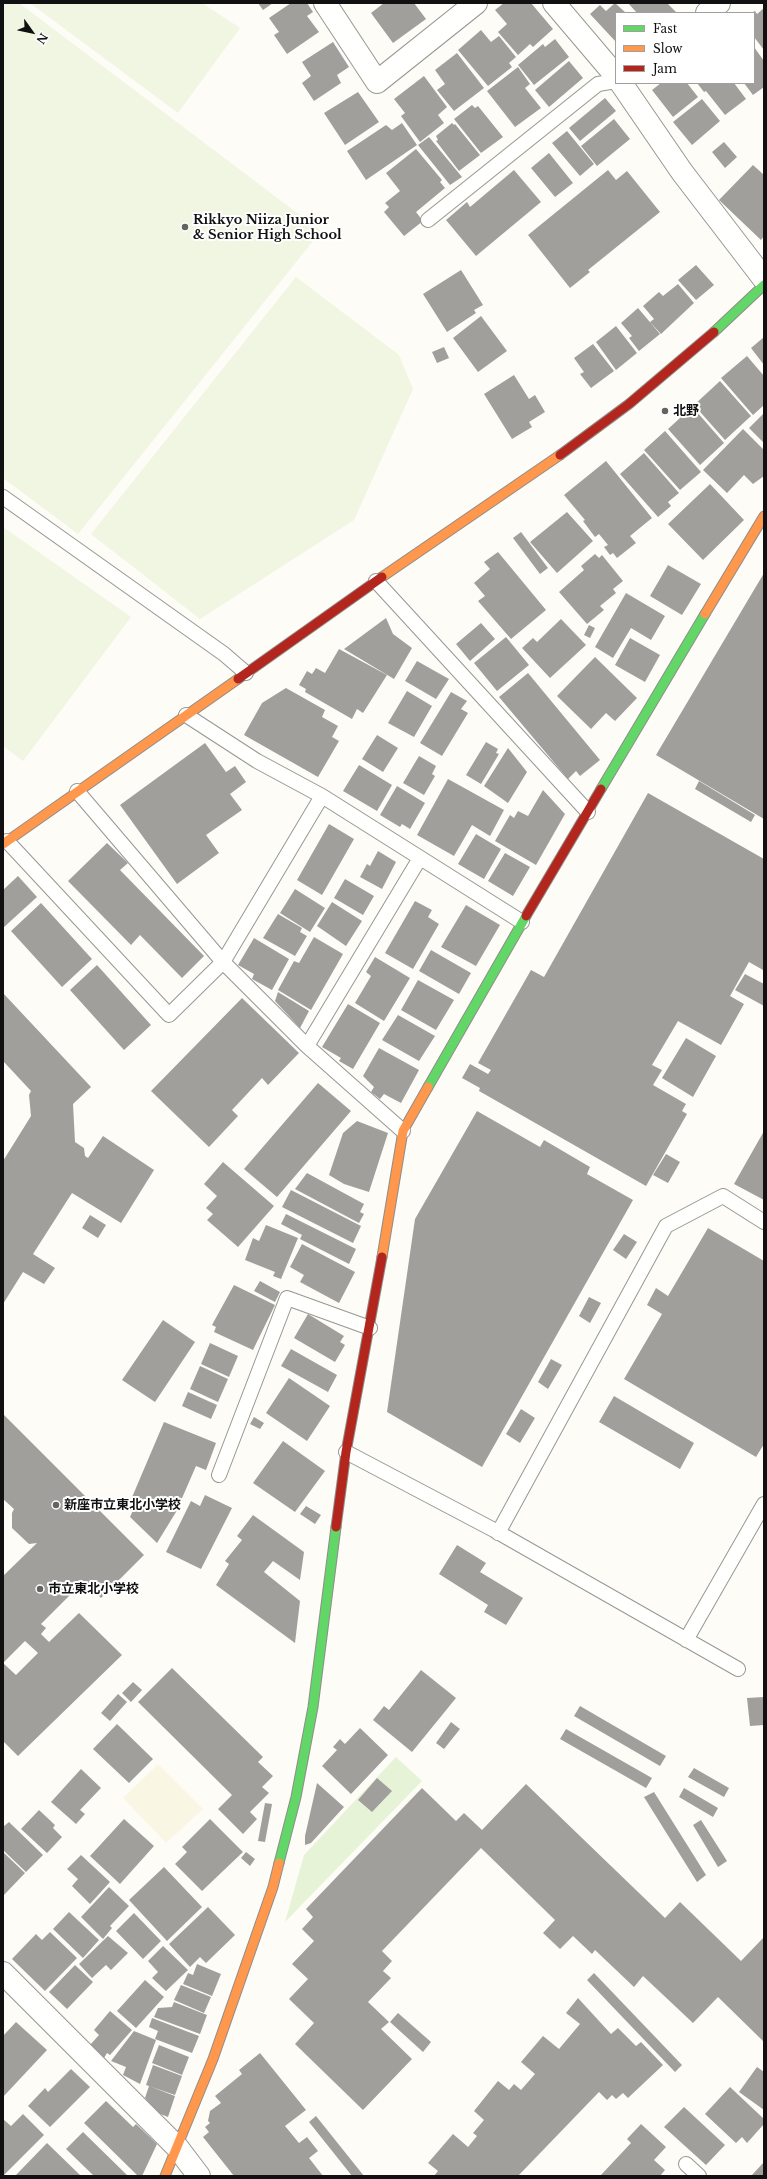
<!DOCTYPE html>
<html>
<head>
<meta charset="utf-8">
<style>
  body { margin:0 }
  #map { position:relative; width:767px; height:2179px; overflow:hidden; background:#fdfcf7; font-family:"Libre Baskerville",serif }
  canvas { display:block }
  .frame { position:absolute; inset:0; border:4px solid #111; pointer-events:none }
  .legend { position:absolute; left:615px; top:12px; width:140px; height:72px; box-sizing:border-box; background:#fff; border:1px solid #a0a0a0; margin:0; padding:5px 7px; list-style:none; font-size:12px; color:#111 }
  .legend li { display:flex; align-items:center; gap:8px; height:20px }
  .legend b { width:20px; border:1px solid #a0a0a0 }
  .north { position:absolute; left:12px; top:12px; width:40px; height:40px; -webkit-text-stroke:3px #fff; paint-order:stroke; rotate:123deg; font-size:11px; font-weight:700; line-height:16px; text-align:center; color:#111 }
  .north::after { content:''; display:block; margin:auto; width:14px; height:18px; background:#111; clip-path:polygon(50% 0,100% 100%,50% 72%,0 100%) }
</style>
</head>
<body>
<div id="map">
<canvas width="767" height="2179"></canvas>
<div class="frame"></div>
<ul class="legend">
<li><b style="height:5px;background:#63d668"></b>Fast</li>
<li><b style="height:5px;background:#ff974d"></b>Slow</li>
<li><b style="height:5px;background:#b3261e"></b>Jam</li>
</ul>
<div class="north">N</div>
</div>
<script>
const ctx = document.querySelector('canvas').getContext('2d');
ctx.lineJoin = 'round';
function fillPath(path, color) { ctx.fillStyle = color; ctx.fill(path, 'evenodd'); }
function trace(path, color, width, dash) { ctx.strokeStyle = color; ctx.lineWidth = width; ctx.lineCap = dash ? 'butt' : 'round'; ctx.setLineDash(dash || []); ctx.stroke(path); }
function label(font, color, halo, rows, align = 'center') {
  ctx.font = font + ' "Libre Baskerville","Noto Sans JP",serif'; ctx.lineWidth = 4; ctx.setLineDash([]); ctx.textBaseline = 'middle'; ctx.strokeStyle = halo; ctx.fillStyle = color; for (const [text, x, y, turn = 0] of rows) {
    ctx.save(); ctx.translate(x, y); ctx.rotate((+turn || 0) * Math.PI / 180); ctx.textAlign = isNaN(turn) ? turn : align; if (halo) ctx.strokeText(text, 0, 0); ctx.fillText(text, 0, 0); ctx.restore();
  }
}
fillPath(new Path2D(`
  M 158,1764 L 203,1809 L 166,1843 L 123,1798 Z`), '#f9f7e4');
fillPath(new Path2D(`
  M 396,1757 L 422,1781 L 285,1922 L 304,1855 Z`), '#e7f3d7');
fillPath(new Path2D(`
  M 3,3 L 19,3 L 321,231 L 78,534 L 3,478 Z
  M 30,3 L 202,3 L 240,28 L 178,113 Z
  M 296,277 L 399,355 L 413,389 L 354,520 L 200,619 L 91,534 Z
  M 3,527 L 131,617 L 23,761 L 3,746 Z`), '#f0f6e1');
fillPath(new Path2D(`
  M 258,3 L 273,3 L 263,10 Z
  M 291,3 L 307,3 L 313,12 L 307,16 L 319,32 L 287,54 L 274,35 L 279,32 L 269,18 Z
  M 384,3 L 414,3 L 426,19 L 393,43 L 371,13 Z
  M 504,3 L 531,3 L 553,29 L 533,47 L 530,44 L 518,55 L 498,32 L 507,24 L 495,10 Z
  M 615,3 L 626,13 L 616,13 L 616,42 L 590,14 L 600,5 L 606,11 Z
  M 628,3 L 667,3 L 677,13 L 637,13 Z
  M 764,8 L 764,50 L 754,37 L 754,13 L 751,13 L 755,11 L 757,14 Z
  M 481,30 L 491,42 L 499,36 L 516,57 L 509,63 L 512,67 L 488,86 L 458,50 Z
  M 555,39 L 569,57 L 534,85 L 518,65 L 543,44 L 545,47 Z
  M 333,42 L 349,67 L 337,75 L 341,83 L 314,101 L 302,83 L 311,76 L 302,62 Z
  M 754,47 L 764,61 L 764,87 L 753,95 L 744,83 L 754,83 Z
  M 457,53 L 484,88 L 454,111 L 437,90 L 445,84 L 435,70 Z
  M 569,61 L 583,78 L 549,107 L 535,90 Z
  M 518,67 L 530,84 L 525,88 L 541,108 L 515,127 L 487,91 Z
  M 424,76 L 447,107 L 438,115 L 444,123 L 420,142 L 401,116 L 405,113 L 394,99 Z
  M 661,83 L 687,83 L 698,97 L 673,117 L 652,90 Z
  M 697,83 L 734,83 L 746,99 L 725,115 L 706,91 L 704,92 Z
  M 358,92 L 379,122 L 345,145 L 324,113 Z
  M 605,98 L 616,111 L 580,141 L 569,128 Z
  M 702,99 L 720,121 L 692,145 L 673,122 Z
  M 472,105 L 475,108 L 478,106 L 503,137 L 481,153 L 454,119 Z
  M 614,119 L 630,139 L 597,166 L 581,146 Z
  M 402,123 L 417,145 L 366,180 L 347,151 L 386,125 L 392,130 Z
  M 452,123 L 454,125 L 455,124 L 480,155 L 459,171 L 436,141 L 438,140 L 436,136 Z
  M 567,131 L 594,164 L 580,176 L 552,143 Z
  M 429,137 L 462,177 L 450,185 L 418,145 Z
  M 724,142 L 737,157 L 725,168 L 712,152 Z
  M 416,149 L 442,180 L 440,182 L 445,188 L 416,212 L 423,221 L 404,236 L 384,212 L 389,207 L 385,203 L 400,191 L 386,173 Z
  M 549,153 L 573,183 L 555,197 L 531,168 Z
  M 753,165 L 764,175 L 764,236 L 761,240 L 719,200 Z
  M 514,170 L 541,202 L 476,256 L 446,220 L 467,202 L 470,207 Z
  M 608,170 L 616,180 L 627,171 L 660,212 L 588,270 L 590,272 L 570,288 L 528,235 Z
  M 696,265 L 714,285 L 696,300 L 678,280 Z
  M 461,270 L 483,305 L 474,310 L 476,313 L 447,332 L 423,294 Z
  M 678,284 L 694,303 L 661,334 L 650,322 L 654,319 L 643,306 L 659,292 L 663,296 Z
  M 638,308 L 660,334 L 639,351 L 629,338 L 632,336 L 621,323 Z
  M 481,316 L 507,351 L 478,372 L 453,338 Z
  M 616,326 L 637,353 L 616,370 L 596,342 Z
  M 764,337 L 764,365 L 751,348 Z
  M 593,344 L 614,371 L 591,388 L 580,374 L 584,372 L 574,358 Z
  M 444,347 L 449,358 L 437,363 L 432,352 Z
  M 747,356 L 764,376 L 764,405 L 753,415 L 721,378 Z
  M 514,375 L 529,399 L 535,395 L 545,412 L 529,422 L 532,427 L 512,439 L 484,394 Z
  M 720,381 L 751,416 L 725,440 L 694,405 Z
  M 690,404 L 724,443 L 700,465 L 668,429 L 680,418 L 677,415 Z
  M 764,413 L 764,443 L 749,428 Z
  M 743,429 L 764,450 L 764,476 L 753,484 L 744,475 L 727,493 L 703,470 Z
  M 665,431 L 701,472 L 680,490 L 644,450 Z
  M 644,453 L 679,493 L 668,502 L 671,506 L 658,517 L 620,474 Z
  M 606,461 L 652,518 L 630,536 L 636,543 L 617,558 L 613,553 L 610,555 L 604,547 L 608,545 L 599,534 L 595,537 L 583,521 L 585,520 L 564,495 Z
  M 710,484 L 744,520 L 703,560 L 668,524 Z
  M 567,512 L 593,541 L 557,573 L 530,542 Z
  M 521,532 L 548,568 L 540,574 L 513,538 Z
  M 498,552 L 546,610 L 511,639 L 478,601 L 485,596 L 474,583 L 490,569 L 484,562 Z
  M 595,554 L 599,558 L 602,555 L 623,581 L 613,589 L 616,593 L 600,606 L 604,610 L 587,624 L 559,592 L 584,570 L 581,566 Z
  M 668,565 L 701,584 L 682,615 L 650,596 Z
  M 764,573 L 764,819 L 656,755 Z
  M 626,593 L 665,616 L 651,640 L 631,628 L 613,658 L 595,647 Z
  M 386,618 L 393,634 L 412,648 L 394,679 L 344,649 Z
  M 561,619 L 586,645 L 550,678 L 522,648 L 533,638 L 537,642 Z
  M 481,623 L 495,639 L 470,661 L 456,644 Z
  M 589,625 L 595,628 L 590,638 L 584,635 Z
  M 506,637 L 529,665 L 497,691 L 474,663 Z
  M 630,638 L 660,655 L 645,682 L 615,665 Z
  M 339,649 L 387,675 L 363,713 L 357,709 L 352,719 L 305,692 L 306,689 L 299,685 L 307,671 L 312,674 L 316,668 L 325,673 Z
  M 595,657 L 637,698 L 615,721 L 606,713 L 591,729 L 557,696 Z
  M 417,661 L 449,679 L 436,699 L 405,681 Z
  M 528,673 L 600,760 L 580,776 L 576,771 L 568,779 L 499,697 Z
  M 286,688 L 325,710 L 322,717 L 338,726 L 332,737 L 339,741 L 318,777 L 244,735 L 262,703 Z
  M 407,691 L 432,706 L 414,737 L 388,723 Z
  M 451,692 L 467,701 L 461,709 L 468,713 L 442,756 L 420,743 Z
  M 377,735 L 398,748 L 383,772 L 362,759 Z
  M 486,742 L 498,749 L 496,753 L 499,754 L 481,784 L 466,775 Z
  M 205,743 L 226,772 L 235,766 L 246,782 L 230,794 L 242,810 L 206,835 L 219,853 L 177,884 L 120,805 Z
  M 508,748 L 527,772 L 508,803 L 484,786 Z
  M 419,756 L 436,766 L 432,774 L 435,776 L 424,795 L 403,783 Z
  M 359,765 L 392,785 L 377,811 L 343,791 Z
  M 448,779 L 504,810 L 490,836 L 472,825 L 454,856 L 417,835 Z
  M 699,781 L 755,815 L 751,822 L 695,789 Z
  M 397,786 L 425,803 L 410,829 L 402,824 L 400,827 L 380,815 Z
  M 543,790 L 565,814 L 536,865 L 495,841 L 510,815 L 514,818 L 518,811 L 528,816 Z
  M 648,793 L 764,859 L 764,968 L 763,970 L 749,962 L 730,996 L 744,1004 L 721,1045 L 678,1021 L 652,1065 L 662,1070 L 653,1085 L 686,1104 L 682,1111 L 687,1114 L 646,1186 L 479,1091 L 480,1088 L 462,1078 L 470,1064 L 488,1074 L 491,1070 L 478,1063 L 531,970 L 544,977 Z
  M 329,824 L 354,839 L 322,895 L 297,880 Z
  M 476,834 L 501,849 L 484,879 L 458,864 Z
  M 107,843 L 128,863 L 120,870 L 204,956 L 182,978 L 140,935 L 131,945 L 68,881 Z
  M 378,851 L 396,862 L 382,889 L 360,877 L 367,864 L 370,866 Z
  M 505,853 L 530,867 L 513,896 L 488,881 Z
  M 18,876 L 37,897 L 3,928 L 3,890 Z
  M 345,879 L 374,896 L 363,915 L 334,898 Z
  M 295,889 L 325,908 L 310,932 L 280,913 Z
  M 415,901 L 432,910 L 428,917 L 439,924 L 413,969 L 385,953 Z
  M 332,902 L 362,921 L 346,946 L 317,926 Z
  M 41,903 L 92,959 L 62,987 L 11,931 Z
  M 466,905 L 500,925 L 476,966 L 441,947 Z
  M 278,914 L 302,928 L 300,932 L 307,936 L 295,956 L 263,938 Z
  M 314,937 L 343,954 L 311,1010 L 278,990 L 294,961 L 299,963 Z
  M 254,938 L 289,959 L 272,990 L 252,979 L 254,974 L 238,965 Z
  M 431,950 L 471,973 L 459,994 L 419,971 Z
  M 375,957 L 410,978 L 384,1021 L 355,1003 L 371,976 L 366,972 Z
  M 97,965 L 151,1025 L 124,1050 L 70,990 Z
  M 745,974 L 764,984 L 764,1006 L 735,990 Z
  M 418,980 L 454,1000 L 436,1030 L 401,1010 Z
  M 278,992 L 309,1011 L 300,1028 L 275,1001 Z
  M 3,993 L 91,1087 L 73,1104 L 75,1142 L 84,1148 L 85,1156 L 88,1158 L 103,1136 L 154,1170 L 121,1223 L 72,1193 L 33,1254 L 55,1268 L 44,1284 L 23,1272 L 3,1304 L 3,1161 L 31,1116 L 29,1095 L 31,1091 L 3,1061 Z
  M 242,998 L 299,1053 L 268,1085 L 262,1078 L 232,1110 L 238,1116 L 209,1147 L 151,1091 Z
  M 348,1004 L 380,1023 L 353,1069 L 339,1061 L 341,1058 L 322,1047 Z
  M 398,1015 L 435,1036 L 419,1061 L 382,1040 Z
  M 686,1038 L 716,1056 L 693,1097 L 662,1078 Z
  M 379,1048 L 419,1070 L 401,1103 L 384,1094 L 380,1099 L 371,1092 L 374,1087 L 363,1076 Z
  M 318,1083 L 351,1111 L 277,1197 L 244,1169 Z
  M 477,1111 L 540,1147 L 544,1140 L 590,1167 L 587,1174 L 633,1200 L 482,1467 L 387,1412 L 415,1219 Z
  M 357,1121 L 388,1133 L 369,1192 L 344,1184 L 329,1175 L 343,1133 Z
  M 764,1131 L 764,1200 L 734,1184 Z
  M 666,1154 L 680,1162 L 668,1183 L 653,1175 Z
  M 223,1162 L 274,1206 L 238,1247 L 207,1220 L 213,1214 L 206,1208 L 217,1196 L 204,1184 Z
  M 307,1173 L 364,1204 L 360,1212 L 364,1214 L 359,1223 L 295,1189 Z
  M 291,1190 L 361,1226 L 353,1243 L 282,1207 Z
  M 286,1214 L 356,1249 L 349,1264 L 300,1239 L 302,1235 L 281,1224 Z
  M 90,1215 L 106,1225 L 98,1238 L 82,1228 Z
  M 266,1225 L 298,1238 L 281,1279 L 273,1276 L 275,1272 L 245,1260 L 253,1238 L 259,1241 Z
  M 708,1228 L 764,1261 L 764,1444 L 756,1457 L 624,1379 L 662,1314 L 647,1305 L 656,1288 L 668,1296 Z
  M 624,1234 L 637,1242 L 626,1259 L 613,1250 Z
  M 302,1244 L 355,1272 L 339,1303 L 300,1282 L 304,1275 L 290,1267 Z
  M 260,1281 L 280,1292 L 275,1302 L 254,1291 Z
  M 234,1285 L 275,1305 L 253,1350 L 214,1332 L 216,1327 L 212,1325 Z
  M 589,1297 L 601,1303 L 590,1323 L 579,1316 Z
  M 308,1314 L 344,1336 L 340,1342 L 345,1345 L 335,1362 L 294,1338 Z
  M 163,1320 L 195,1342 L 155,1402 L 122,1380 Z
  M 210,1343 L 238,1356 L 229,1377 L 201,1364 Z
  M 291,1349 L 337,1375 L 328,1392 L 281,1366 Z
  M 551,1359 L 562,1365 L 548,1389 L 538,1382 Z
  M 200,1366 L 228,1379 L 218,1402 L 190,1389 Z
  M 289,1378 L 330,1406 L 307,1441 L 266,1413 Z
  M 188,1392 L 217,1405 L 211,1419 L 182,1406 Z
  M 614,1396 L 694,1443 L 680,1469 L 599,1422 Z
  M 521,1409 L 535,1418 L 520,1443 L 506,1434 Z
  M 3,1414 L 144,1555 L 101,1598 L 84,1581 L 41,1624 L 46,1628 L 41,1634 L 49,1642 L 79,1613 L 122,1655 L 18,1756 L 3,1741 L 3,1663 L 16,1675 L 38,1653 L 25,1641 L 3,1663 L 3,1576 L 37,1543 L 29,1544 L 12,1528 L 12,1513 L 14,1509 L 3,1499 Z
  M 254,1417 L 264,1423 L 260,1429 L 250,1424 Z
  M 164,1422 L 216,1443 L 206,1470 L 196,1466 L 176,1512 L 157,1543 L 130,1517 L 135,1506 L 130,1502 Z
  M 283,1441 L 325,1471 L 295,1512 L 253,1483 Z
  M 205,1495 L 232,1508 L 201,1569 L 166,1552 L 191,1501 L 200,1506 Z
  M 306,1506 L 321,1515 L 315,1524 L 300,1514 Z
  M 253,1515 L 304,1552 L 300,1580 L 273,1561 L 264,1572 L 300,1601 L 295,1643 L 216,1585 L 229,1564 L 225,1561 L 242,1540 L 237,1536 Z
  M 457,1545 L 486,1563 L 480,1572 L 523,1598 L 506,1625 L 484,1612 L 488,1605 L 439,1574 Z
  M 172,1668 L 263,1757 L 258,1762 L 273,1776 L 262,1787 L 269,1793 L 250,1812 L 257,1819 L 243,1834 L 218,1809 L 232,1795 L 138,1702 Z
  M 421,1670 L 456,1698 L 412,1752 L 373,1720 L 384,1706 L 389,1710 Z
  M 133,1682 L 142,1690 L 131,1702 L 122,1693 Z
  M 118,1694 L 127,1702 L 110,1721 L 101,1713 Z
  M 764,1697 L 764,1725 L 750,1726 L 747,1698 Z
  M 580,1706 L 666,1756 L 660,1766 L 574,1716 Z
  M 451,1722 L 460,1729 L 444,1749 L 436,1743 Z
  M 117,1724 L 153,1759 L 129,1783 L 93,1749 Z
  M 360,1728 L 388,1755 L 351,1794 L 322,1766 L 337,1750 L 333,1747 L 340,1739 L 345,1744 Z
  M 566,1729 L 652,1778 L 646,1788 L 560,1739 Z
  M 694,1768 L 729,1788 L 724,1797 L 688,1777 Z
  M 81,1769 L 101,1788 L 80,1810 L 85,1814 L 76,1824 L 51,1802 Z
  M 377,1778 L 392,1791 L 372,1812 L 358,1800 Z
  M 317,1783 L 344,1807 L 311,1843 L 305,1845 L 305,1836 Z
  M 526,1784 L 665,1918 L 680,1902 L 741,1961 L 764,1937 L 764,2042 L 718,1997 L 693,2023 L 643,1976 L 634,1987 L 595,1950 L 592,1954 L 573,1936 L 560,1949 L 543,1933 L 555,1920 L 481,1848 L 382,1951 L 392,1961 L 383,1971 L 391,1978 L 368,2002 L 389,2022 L 381,2029 L 412,2059 L 363,2110 L 295,2044 L 314,2023 L 289,1999 L 308,1979 L 292,1964 L 314,1941 L 302,1929 L 313,1917 L 306,1909 L 422,1788 L 456,1821 L 464,1813 L 482,1830 Z
  M 684,1788 L 718,1808 L 713,1817 L 679,1797 Z
  M 654,1792 L 706,1875 L 697,1882 L 644,1797 Z
  M 265,1803 L 272,1804 L 265,1842 L 258,1841 Z
  M 39,1810 L 55,1825 L 53,1828 L 62,1837 L 47,1853 L 21,1829 Z
  M 124,1819 L 154,1846 L 120,1884 L 90,1856 Z
  M 210,1819 L 243,1852 L 202,1891 L 175,1864 L 187,1852 L 182,1847 Z
  M 701,1820 L 727,1861 L 718,1867 L 693,1825 Z
  M 9,1822 L 43,1855 L 26,1872 L 3,1850 L 3,1827 Z
  M 3,1852 L 25,1873 L 3,1896 Z
  M 246,1852 L 255,1859 L 250,1866 L 241,1858 Z
  M 81,1855 L 110,1882 L 90,1904 L 72,1886 L 78,1879 L 67,1869 Z
  M 164,1867 L 202,1907 L 167,1941 L 129,1900 Z
  M 109,1887 L 129,1906 L 110,1926 L 112,1928 L 103,1939 L 81,1917 Z
  M 208,1907 L 235,1935 L 206,1963 L 200,1957 L 190,1967 L 169,1944 Z
  M 69,1912 L 99,1940 L 83,1958 L 53,1929 Z
  M 134,1913 L 161,1941 L 143,1959 L 116,1931 Z
  M 50,1932 L 77,1958 L 45,1991 L 12,1959 L 36,1934 L 42,1940 Z
  M 108,1936 L 128,1953 L 111,1970 L 106,1965 L 92,1978 L 79,1964 Z
  M 163,1946 L 188,1970 L 166,1991 L 152,1978 L 158,1972 L 148,1961 Z
  M 197,1964 L 221,1974 L 212,1996 L 183,1984 L 188,1973 L 193,1975 Z
  M 75,1965 L 93,1982 L 67,2009 L 49,1992 Z
  M 594,1973 L 682,2065 L 675,2072 L 587,1980 Z
  M 145,1980 L 164,1997 L 136,2028 L 117,2011 Z
  M 181,1985 L 211,1997 L 204,2013 L 174,2000 Z
  M 578,1998 L 611,2034 L 618,2028 L 636,2046 L 641,2042 L 663,2065 L 628,2098 L 623,2093 L 616,2099 L 612,2095 L 607,2100 L 599,2092 L 518,2176 L 434,2176 L 438,2171 L 428,2163 L 453,2134 L 468,2147 L 477,2136 L 473,2133 L 484,2120 L 474,2111 L 498,2081 L 509,2090 L 514,2084 L 521,2090 L 535,2074 L 521,2062 L 543,2036 L 559,2049 L 580,2024 L 566,2013 Z
  M 174,2002 L 207,2015 L 200,2034 L 154,2017 L 158,2008 L 172,2007 Z
  M 110,2011 L 132,2030 L 110,2055 L 107,2053 L 104,2058 L 90,2045 L 99,2035 L 94,2030 Z
  M 398,2013 L 431,2042 L 423,2052 L 390,2022 Z
  M 152,2018 L 199,2036 L 192,2053 L 155,2039 L 158,2031 L 149,2027 Z
  M 16,2022 L 47,2050 L 3,2097 L 3,2036 Z
  M 134,2031 L 156,2040 L 140,2084 L 123,2075 L 126,2067 L 111,2061 Z
  M 159,2045 L 189,2057 L 182,2075 L 152,2063 Z
  M 260,2053 L 306,2110 L 285,2126 L 299,2143 L 307,2137 L 318,2151 L 309,2158 L 323,2176 L 234,2176 L 203,2137 L 209,2132 L 205,2127 L 210,2123 L 208,2121 L 210,2111 L 221,2103 L 215,2096 L 242,2074 L 239,2070 Z
  M 153,2065 L 182,2076 L 175,2095 L 146,2085 Z
  M 757,2067 L 764,2072 L 764,2110 L 739,2092 Z
  M 71,2069 L 90,2087 L 50,2127 L 28,2106 L 45,2088 L 48,2092 Z
  M 149,2086 L 175,2096 L 168,2117 L 158,2113 L 145,2098 Z
  M 730,2087 L 764,2119 L 764,2124 L 747,2143 L 742,2137 L 736,2143 L 705,2114 Z
  M 106,2101 L 133,2127 L 136,2124 L 157,2144 L 142,2176 L 138,2176 L 84,2123 Z
  M 684,2107 L 725,2145 L 706,2165 L 664,2127 Z
  M 23,2114 L 44,2135 L 3,2176 L 3,2119 L 11,2126 Z
  M 316,2116 L 364,2176 L 352,2176 L 309,2122 Z
  M 641,2124 L 666,2147 L 654,2160 L 665,2170 L 660,2176 L 600,2176 L 631,2143 L 627,2139 Z
  M 83,2132 L 128,2176 L 94,2176 L 66,2149 Z
  M 47,2143 L 81,2176 L 15,2176 Z
  M 764,2162 L 764,2176 L 751,2176 Z`), '#a19f9c');
const lane = new Path2D(`
  M 428,220 L 598,84 L 616,81
  M 3,497 L 224,654 L 246,673
  M 376,581 L 588,812
  M 186,715 L 257,761 L 322,796 L 522,922
  M 77,791 L 223,962 L 322,796
  M 7,841 L 169,1015 L 223,962 L 307,1046 L 403,1131
  M 307,1046 L 420,858
  M 346,1452 L 494,1530 L 738,1669
  M 219,1475 L 287,1298 L 370,1328
  M 498,1533 L 666,1226 L 723,1196 L 764,1222
  M 686,1640 L 764,1504
  M 686,2164 L 699,2176`);
const street = new Path2D(`
  M 325,3 L 377,82 L 476,3
  M 554,3 L 616,76
  M 707,13 L 719,3
  M 621,83 L 682,172 L 764,279
  M 3,1973 L 177,2147 L 199,2176`);
const fast = new Path2D(`
  M 714,332 L 764,285
  M 601,789 L 705,614
  M 428,1087 L 526,916
  M 279,1863 L 296,1797 L 313,1707 L 336,1527`);
const slow = new Path2D(`
  M 382,577 L 560,455
  M 705,614 L 764,516
  M 3,844 L 238,679
  M 382,1257 L 403,1131 L 428,1087
  M 165,2176 L 213,2059 L 273,1887 L 279,1863`);
const jam = new Path2D(`
  M 560,455 L 629,404 L 714,332
  M 238,679 L 382,577
  M 526,916 L 601,789
  M 336,1527 L 346,1452 L 382,1257`);
trace(lane, '#979795', 16);
trace(street, '#979795', 24);
trace(fast, '#8e8d8b', 11);
trace(slow, '#8e8d8b', 11);
trace(jam, '#8e8d8b', 11);
trace(lane, '#fffffe', 14);
trace(street, '#fffffe', 22);
trace(fast, '#63d668', 9);
trace(slow, '#ff974d', 9);
trace(jam, '#b3261e', 9);
for (const [x, y, r, color] of [
  [185,227,4,"#646362"],
  [665,411,4,"#646362"],
  [56,1505,4,"#646362"],
  [40,1589,4,"#646362"]
]) { const dot = new Path2D(); dot.arc(x, y, r, 0, 2 * Math.PI); ctx.fillStyle = color; ctx.fill(dot); trace(dot, '#fff', 1.5); }
label('bold 13px', '#111', '#fff', [
  ["Rikkyo Niiza Junior",193,220],
  ["& Senior High School",193,235],
  ["北野",673,411],
  ["新座市立東北小学校",64,1505],
  ["市立東北小学校",48,1589]
], 'left');
</script>
</body>
</html>
